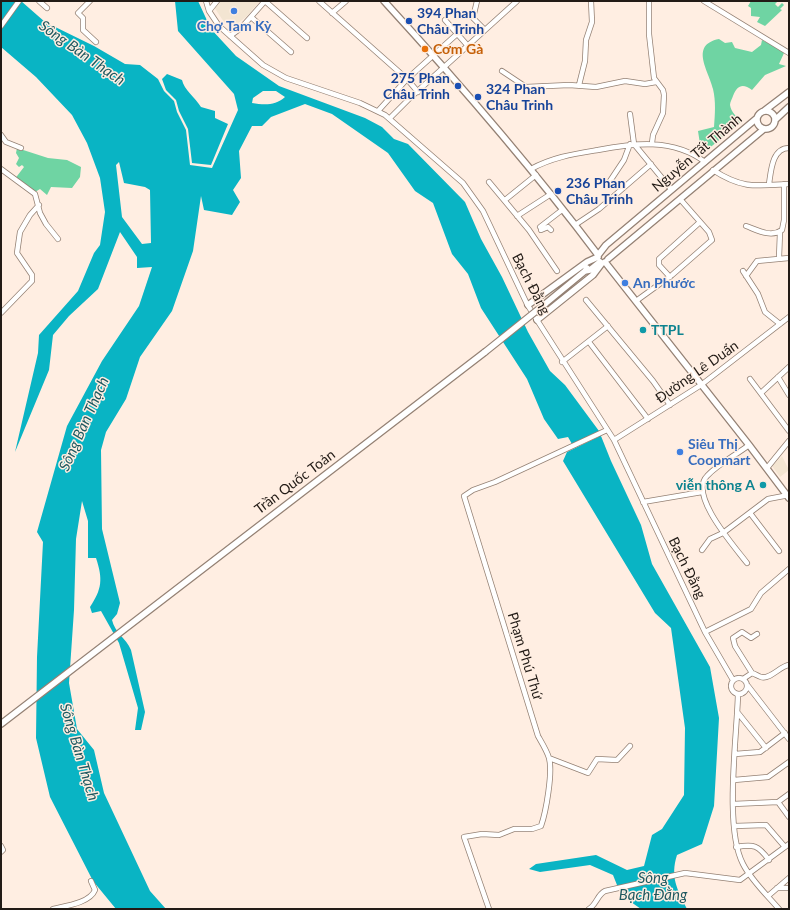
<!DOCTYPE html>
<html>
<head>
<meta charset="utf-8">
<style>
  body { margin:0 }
  #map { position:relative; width:790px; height:910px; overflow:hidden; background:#ffeee2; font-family:Lato,sans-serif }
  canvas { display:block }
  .frame { position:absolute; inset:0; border:2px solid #221b16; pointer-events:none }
</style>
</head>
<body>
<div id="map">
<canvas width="790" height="910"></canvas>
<div class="frame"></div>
</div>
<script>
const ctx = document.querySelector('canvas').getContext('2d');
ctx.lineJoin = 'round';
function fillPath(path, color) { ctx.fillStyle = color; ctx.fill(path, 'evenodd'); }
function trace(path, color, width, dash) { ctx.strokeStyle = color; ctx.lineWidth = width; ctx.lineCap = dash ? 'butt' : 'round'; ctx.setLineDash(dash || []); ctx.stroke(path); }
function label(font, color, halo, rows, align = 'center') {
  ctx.font = font + ' Lato,sans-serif'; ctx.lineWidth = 3; ctx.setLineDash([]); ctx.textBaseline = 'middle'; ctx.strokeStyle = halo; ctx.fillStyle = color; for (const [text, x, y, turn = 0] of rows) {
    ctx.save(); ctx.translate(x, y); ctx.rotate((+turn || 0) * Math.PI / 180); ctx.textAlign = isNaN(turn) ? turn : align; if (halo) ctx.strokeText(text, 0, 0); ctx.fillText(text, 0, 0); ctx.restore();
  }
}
fillPath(new Path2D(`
  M 220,1 L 260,1 L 246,17 L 233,27 L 224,22 L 214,7 Z
  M 782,456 L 789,470 L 780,477 L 772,466 Z`), '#f3e5d2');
fillPath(new Path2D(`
  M 751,1 L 778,1 L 775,4 L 778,7 L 782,3 L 784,5 L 780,9 L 782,10 L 765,26 L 757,22 L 760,17 L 751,16 L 751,8 L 748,6 Z
  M 719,39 L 725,43 L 732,42 L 735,48 L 752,52 L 761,45 L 762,40 L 770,44 L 772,43 L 775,47 L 777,46 L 784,53 L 779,64 L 786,66 L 765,75 L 752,90 C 743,83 737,85 733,96 C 732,99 730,102 730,105 C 731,112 737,117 741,122 L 701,155 L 696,148 L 700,144 L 698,131 L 714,127 C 715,114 716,102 713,89 C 709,71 689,45 719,39 Z
  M 17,148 L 48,158 L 67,160 L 81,167 L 80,177 L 72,188 L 51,187 L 47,195 L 40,189 L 35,192 L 14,180 L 24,167 L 22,165 L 19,167 L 16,164 L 19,158 L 16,153 Z`), '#6fd4a3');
fillPath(new Path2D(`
  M 1,1 L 21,1 L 45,22 L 94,46 L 125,64 L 140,65 L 158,79 L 164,91 L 174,101 L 177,112 L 186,130 L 190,165 L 212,168 L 238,110 L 234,94 L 178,31 L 175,1 L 198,1 L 211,29 L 236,56 L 279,86 L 365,118 L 382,127 L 394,139 L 408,144 L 465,202 L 481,239 L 502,277 L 528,332 L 550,371 L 565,385 L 599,431 L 611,461 L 641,525 L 652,564 L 710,667 L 719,718 L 714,806 L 702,844 L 677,855 C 670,877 677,889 687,909 L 641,909 L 621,895 L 613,875 L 590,865 L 540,872 L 529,869 L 536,864 L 596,855 L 627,870 L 644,866 L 652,835 L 662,829 L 684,795 L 685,728 L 671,628 L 655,613 L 563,461 L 567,452 L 598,437 L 597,433 L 572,444 L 568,437 L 558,439 L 544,419 L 527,379 L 481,308 L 468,274 L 452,254 L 433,203 L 415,191 L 388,153 L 332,114 L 305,104 L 271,117 L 262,126 L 252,126 L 239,151 L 241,178 L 233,190 L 240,202 L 232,215 L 204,210 L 201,196 L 193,251 L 172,311 L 140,357 L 126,399 L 106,432 L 101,450 L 102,529 L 120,603 L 117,614 L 112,620 C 115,633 126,638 131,650 L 145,712 L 141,730 L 135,730 L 138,708 L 119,643 L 101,611 L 92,613 L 90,607 C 102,589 103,579 96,558 L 88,558 L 88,521 L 82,501 L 76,539 L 74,610 L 69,683 L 77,729 L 94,750 L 104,793 L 150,891 L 166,909 L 116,909 L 93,881 L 50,797 L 36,738 L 37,657 L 43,542 L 37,532 L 67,426 L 102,361 L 139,306 L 152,267 L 137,268 L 137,257 L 120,232 L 98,289 L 69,316 L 53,335 L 49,370 L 15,452 L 38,353 L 39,335 L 78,291 L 94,253 L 100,245 L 105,212 L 100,178 L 87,143 L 72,115 L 36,77 L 1,47 ZM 263,91 L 276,91 L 285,97 C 275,106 264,105 252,103 L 253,98 ZM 119,162 L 124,183 L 145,187 L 150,190 L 151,243 L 142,244 L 122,217 L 116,165 Z
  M 167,74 L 182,80 C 184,90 195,97 201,107 L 215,111 L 215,118 L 228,124 L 211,165 L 192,163 L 188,129 L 179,111 L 176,100 L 166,90 L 162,79 Z`), '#09b4c4');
const minor = new Path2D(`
  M 39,1 L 47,8
  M 90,1 L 78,13 L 83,18 L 83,30 L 96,42
  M 206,1 L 209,11 L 219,26 L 263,65 L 286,78 L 360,103 L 385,115 L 463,183 L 483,211 L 527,304 L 537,320 L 614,440 L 705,632 L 733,680
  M 265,1 L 307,38
  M 319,1 L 407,79 L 418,92
  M 477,1 L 473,18 L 485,30
  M 649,1 L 649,34 L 654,78 L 663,90 L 664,95 L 663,113 L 653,135 L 652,143
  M 704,1 L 789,53
  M 209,11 L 217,1
  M 332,13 L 346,1
  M 251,17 L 291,52
  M 445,20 L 468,46
  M 1,26 L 19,1
  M 230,36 L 241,28 L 265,1
  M 502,71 L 526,87 L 569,85 L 596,87 L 625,81 L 645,84 L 656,82
  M 579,85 L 585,61 L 586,40 L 592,22 L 591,1
  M 378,111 L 407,79 L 457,34
  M 630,114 L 634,144 L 671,189
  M 390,118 L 411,97 L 517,1
  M 1,135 L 6,142 L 21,148
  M 1,169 L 35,194 L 40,213 L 46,224 L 58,239
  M 531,169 C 553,157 574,154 598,150 C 634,143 673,138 705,162
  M 713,170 C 742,189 756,186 789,184
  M 610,181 L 624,160 L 630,144
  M 489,182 L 529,230 L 557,271
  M 769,184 C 771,171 772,148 789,148
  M 505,200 L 536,175
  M 517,216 L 551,194
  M 575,225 L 599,209 L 651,164
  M 746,226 C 757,230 771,238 782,230 L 784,220 L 784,184
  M 542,229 L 540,227 L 562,210
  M 541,230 L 548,227 L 551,230
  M 779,258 L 780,232
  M 743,271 L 758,294 L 765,312 L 780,324
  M 746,276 L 757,261 L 789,258
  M 670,277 L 659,265 L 659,259 L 700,222
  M 586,300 L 653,381 L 670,405
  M 636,301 L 672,275 L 712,240 L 709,232 L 680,199
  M 1,313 L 32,281 L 32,275 L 17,253 L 20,232 L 30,215 L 39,205
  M 589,342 L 648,419
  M 562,362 L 608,326
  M 778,377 L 789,395
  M 750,379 L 789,431
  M 761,393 L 789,367
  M 614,440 L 701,385 L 789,317
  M 767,468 L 789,441
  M 643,502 L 702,492
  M 750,513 L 779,551
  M 702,550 L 710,539 L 723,533 L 768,499 L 789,495
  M 747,563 C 735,547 688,495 707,476 C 718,464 736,455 749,445
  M 705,632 L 751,609 L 761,593 L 789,569
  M 752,673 L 735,646 L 733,638 L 742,632 L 751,638 L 757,634
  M731 686a8 8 0 1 1 16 0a8 8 0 1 1-16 0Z
  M 743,679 L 752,673 C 755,674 758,676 761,677 C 770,680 780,666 789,665
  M 748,686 L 789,739
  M 738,694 C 737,737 724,828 743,864 C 751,880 767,895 779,909
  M 738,713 L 766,748
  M 735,754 L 760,752 L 785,733
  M 549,758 L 588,773 L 597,759 L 617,760 L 630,746
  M 734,780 L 768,777 L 789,762
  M 778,802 L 789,817
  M 733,804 L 778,802 L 789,794
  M 734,826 L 766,825 L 785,847
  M 1,846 L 3,850 L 1,852
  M 736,847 C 754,844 758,845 769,860
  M 777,888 L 789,888
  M 768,896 L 789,878
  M 53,909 C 65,906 90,903 95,890 L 91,881
  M 489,909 L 464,837 L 482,834 L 499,835 L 514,829 L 532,829 L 541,826 C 546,812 553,772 549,758 C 547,751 542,743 538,736 L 464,496 L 473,490 L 495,482 L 607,430
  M 589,909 C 597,904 597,895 605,891 L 685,873 L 740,880 L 789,844`);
const major = new Path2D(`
  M 384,1 C 459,83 531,166 598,255
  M757 120a9 9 0 1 1 18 0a9 9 0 1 1-18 0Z
  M 764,111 L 789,92
  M 775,120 L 789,107
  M 599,254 L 606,245 L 757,118
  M 608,259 L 764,129
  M 605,262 L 749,445 L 789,498
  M 587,268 L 585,271 L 590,270 L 600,262
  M 545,304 L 585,271
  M 528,305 L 587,262 L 598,257
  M 537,320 L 593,275 L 602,263
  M 1,724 L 485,352`);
trace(minor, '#948174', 6);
trace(major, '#948174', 8);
trace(minor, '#fff', 4.5);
trace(major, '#fff', 5.5);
const majorBridge = new Path2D(`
  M 485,352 L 545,304`);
trace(majorBridge, '#948174', 8, []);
trace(majorBridge, '#fff', 5.5);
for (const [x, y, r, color] of [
  [234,11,4,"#3f7fe0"],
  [409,21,4,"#1a4fb4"],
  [425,49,4,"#e8710a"],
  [458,86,4,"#1a4fb4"],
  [478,97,4,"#1a4fb4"],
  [558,191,4,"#1a4fb4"],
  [625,283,4,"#3f7fe0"],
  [643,330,4,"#0f9aa8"],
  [680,452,4,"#3f7fe0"],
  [763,485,4,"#0f9aa8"]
]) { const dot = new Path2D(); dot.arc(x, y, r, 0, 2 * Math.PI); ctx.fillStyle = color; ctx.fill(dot); trace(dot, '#ffeee2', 1.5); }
label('bold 14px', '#164399', '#ffeee2', [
  ["394 Phan",417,13],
  ["Châu Trinh",417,29],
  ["275 Phan",450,78,"right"],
  ["Châu Trinh",450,94,"right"],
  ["324 Phan",486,89],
  ["Châu Trinh",486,105],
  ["236 Phan",566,183],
  ["Châu Trinh",566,199]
], 'left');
label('bold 14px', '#366cbe', '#ffeee2', [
  ["Chợ Tam Kỳ",234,26,"center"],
  ["An Phước",633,283],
  ["Siêu Thị",688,444],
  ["Coopmart",688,460]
], 'left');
label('bold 14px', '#c56008', '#ffeee2', [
  ["Cơm Gà",433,49]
], 'left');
label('14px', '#221b16', '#ffeee2', [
  ["Nguyễn Tất Thành",697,153,-40],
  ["Bạch Đằng",531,284,63],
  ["Đường Lê Duẩn",697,372,-35],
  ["Trần Quốc Toản",295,482,-37],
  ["Bạch Đằng",687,568,64],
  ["Phạm Phú Thứ",525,656,73]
]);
label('bold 14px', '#0d838f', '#ffeee2', [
  ["TTPL",651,330],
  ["viễn thông A",755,485,"right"]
], 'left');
label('italic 15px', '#1f5960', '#ffeee2', [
  ["Sông Bàn Thạch",82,53,35],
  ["Sông Bàn Thạch",84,424,-66],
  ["Sông Bàn Thạch",79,752,73],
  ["Sông",653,878],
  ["Bạch Đằng",653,895]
]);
</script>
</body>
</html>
